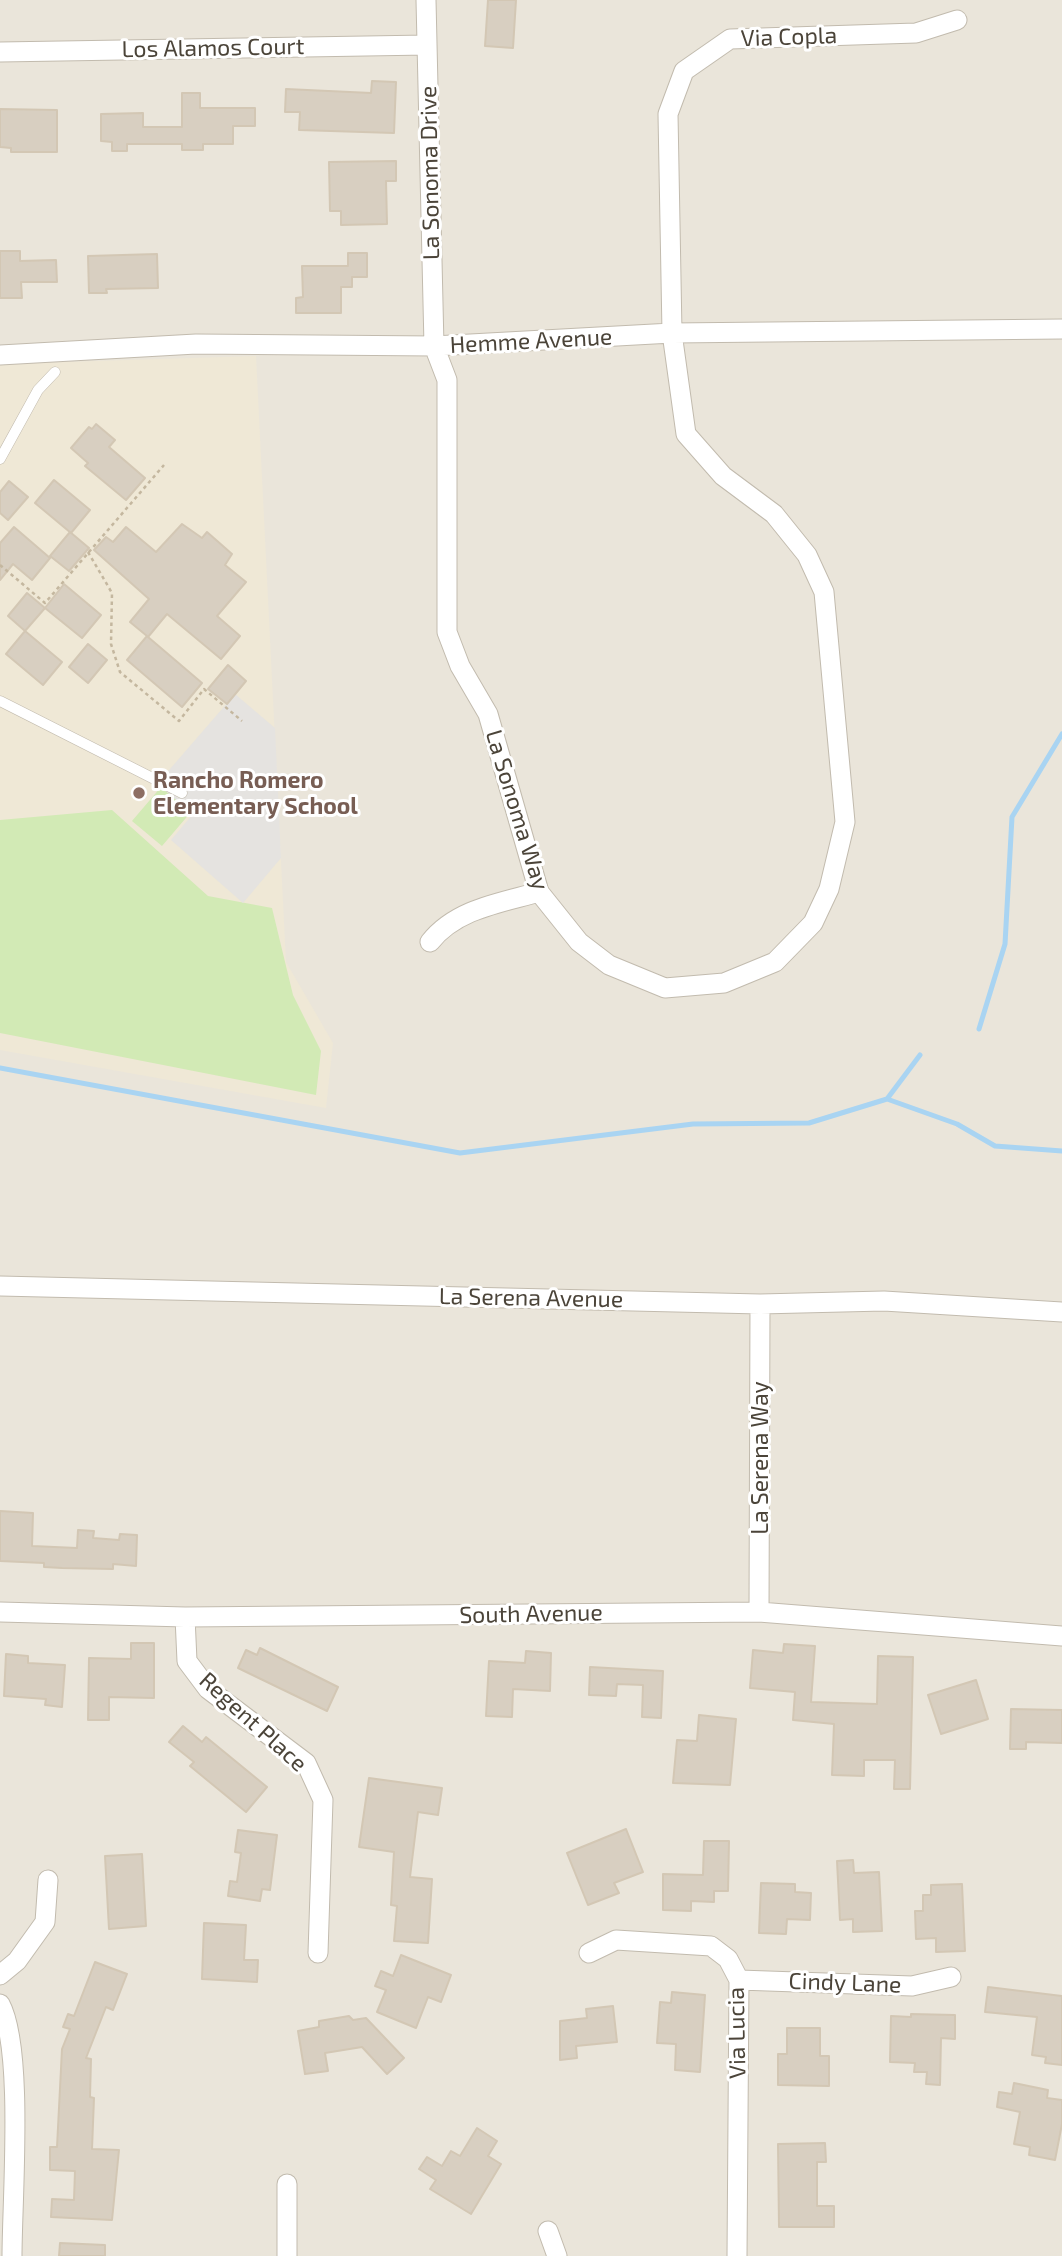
<!DOCTYPE html>
<html>
<head>
<meta charset="utf-8">
<style>
  body { margin:0 }
  canvas { display:block; background:#f6f3ec }
</style>
</head>
<body>
<canvas width="1062" height="2256"></canvas>
<script>
const ctx = document.querySelector('canvas').getContext('2d');
ctx.lineJoin = 'round';
function fillPath(path, color) { ctx.fillStyle = color; ctx.fill(path, 'evenodd'); }
function trace(path, color, width, dash) { ctx.strokeStyle = color; ctx.lineWidth = width; ctx.lineCap = dash ? 'butt' : 'round'; ctx.setLineDash(dash || []); ctx.stroke(path); }
function label(font, color, halo, rows, align = 'center') {
  ctx.font = font + ' "Exo 2",sans-serif'; ctx.lineWidth = 6; ctx.setLineDash([]); ctx.textBaseline = 'middle'; ctx.strokeStyle = halo; ctx.fillStyle = color; for (const [text, x, y, turn = 0] of rows) {
    ctx.save(); ctx.translate(x, y); ctx.rotate((+turn || 0) * Math.PI / 180); ctx.textAlign = isNaN(turn) ? turn : align; if (halo) ctx.strokeText(text, 0, 0); ctx.fillText(text, 0, 0); ctx.restore();
  }
}
fillPath(new Path2D(`
  M 0,0 L 1062,0 L 1062,2256 L 0,2256 Z`), '#eae5da');
fillPath(new Path2D(`
  M 256,356 L 286,962 L 333,1043 L 326,1108 L 0,1050 L 0,364 Z`), '#efe8d6');
fillPath(new Path2D(`
  M 161,787 L 191,812 L 162,846 L 132,821 Z
  M 112,810 L 208,896 L 272,908 L 293,995 L 321,1051 L 316,1095 L 0,1033 L 0,820 Z`), '#d2eab5');
fillPath(new Path2D(`
  M 235,694 L 275,728 L 281,858 L 243,903 L 171,840 L 193,814 L 157,784 Z`), '#e5e3e0');
trace(new Path2D(`
  M 979,1029 L 1005,944 L 1012,817 L 1062,734
  M 0,1068 L 460,1153 L 693,1124 L 809,1123 L 887,1099 L 920,1055
  M 887,1099 L 957,1124 L 995,1146 L 1062,1151`), '#a9d4f2', 5);
const building = new Path2D(`
  M 488,0 L 516,0 L 513,48 L 485,46 Z
  M 372,81 L 396,82 L 394,133 L 299,130 L 300,112 L 285,112 L 286,89 L 371,93 Z
  M 182,93 L 200,93 L 200,108 L 255,108 L 255,126 L 233,126 L 233,144 L 203,144 L 203,150 L 182,150 L 182,144 L 127,144 L 127,151 L 112,151 L 112,142 L 101,141 L 101,114 L 143,113 L 143,127 L 182,127 Z
  M 0,109 L 57,110 L 57,152 L 11,152 L 11,148 L 0,147 Z
  M 396,161 L 396,181 L 386,181 L 387,224 L 341,225 L 341,211 L 330,211 L 329,162 Z
  M 0,251 L 20,251 L 20,261 L 56,260 L 57,282 L 21,282 L 22,298 L 0,298 Z
  M 348,253 L 367,253 L 367,277 L 352,277 L 352,287 L 341,287 L 341,313 L 296,313 L 296,298 L 303,297 L 302,266 L 348,266 Z
  M 157,254 L 158,288 L 106,289 L 107,293 L 89,293 L 88,256 Z
  M 96,424 L 115,440 L 109,447 L 145,478 L 126,500 L 85,466 L 88,463 L 71,448 L 89,427 L 92,429 Z
  M 54,480 L 90,510 L 71,533 L 35,503 Z
  M 9,481 L 28,497 L 8,520 L 0,513 L 0,492 Z
  M 182,524 L 202,538 L 207,532 L 232,554 L 225,565 L 246,582 L 217,616 L 240,636 L 221,659 L 167,614 L 148,637 L 202,683 L 182,707 L 127,660 L 147,636 L 130,622 L 149,599 L 94,550 L 106,537 L 113,542 L 126,527 L 156,552 Z
  M 14,527 L 50,558 L 32,580 L 13,564 L 0,580 L 0,543 Z
  M 70,532 L 89,548 L 69,571 L 50,556 Z
  M 64,584 L 101,615 L 82,638 L 45,608 Z
  M 27,593 L 45,608 L 25,631 L 8,616 Z
  M 25,631 L 62,662 L 43,685 L 6,654 Z
  M 88,644 L 107,660 L 88,683 L 69,667 Z
  M 228,665 L 246,681 L 227,704 L 208,689 Z
  M 0,1511 L 33,1513 L 32,1546 L 77,1548 L 78,1530 L 94,1531 L 93,1538 L 119,1540 L 120,1534 L 137,1535 L 136,1566 L 113,1564 L 113,1569 L 62,1568 L 44,1567 L 44,1563 L 0,1561 Z
  M 131,1643 L 154,1643 L 154,1698 L 109,1697 L 109,1720 L 88,1720 L 89,1658 L 131,1659 Z
  M 784,1644 L 815,1646 L 811,1702 L 877,1704 L 878,1656 L 913,1657 L 910,1789 L 894,1789 L 895,1760 L 864,1760 L 864,1776 L 832,1775 L 834,1724 L 793,1720 L 795,1692 L 750,1688 L 753,1650 L 783,1653 Z
  M 260,1648 L 338,1687 L 327,1711 L 238,1668 L 246,1650 L 257,1655 Z
  M 526,1651 L 551,1653 L 550,1691 L 513,1689 L 512,1717 L 486,1716 L 489,1661 L 525,1663 Z
  M 6,1654 L 28,1656 L 28,1663 L 65,1665 L 62,1707 L 45,1705 L 46,1699 L 4,1696 Z
  M 590,1667 L 663,1671 L 661,1718 L 642,1717 L 643,1685 L 617,1684 L 616,1696 L 589,1695 Z
  M 976,1680 L 988,1719 L 941,1734 L 928,1695 Z
  M 1011,1709 L 1062,1710 L 1062,1743 L 1026,1742 L 1026,1749 L 1010,1749 Z
  M 699,1715 L 736,1719 L 730,1785 L 673,1783 L 677,1740 L 697,1741 Z
  M 183,1726 L 202,1742 L 206,1737 L 267,1787 L 246,1812 L 190,1766 L 194,1762 L 169,1742 Z
  M 369,1778 L 442,1788 L 438,1815 L 418,1812 L 410,1877 L 432,1879 L 428,1943 L 394,1941 L 397,1906 L 391,1905 L 394,1852 L 359,1847 Z
  M 626,1829 L 643,1872 L 614,1883 L 619,1893 L 588,1905 L 567,1853 Z
  M 238,1830 L 277,1835 L 270,1890 L 262,1889 L 260,1901 L 228,1896 L 230,1881 L 237,1882 L 241,1853 L 235,1852 Z
  M 704,1841 L 729,1841 L 728,1891 L 714,1891 L 714,1902 L 691,1901 L 691,1911 L 663,1910 L 663,1874 L 703,1875 Z
  M 142,1854 L 146,1926 L 109,1929 L 105,1856 Z
  M 853,1860 L 854,1873 L 879,1872 L 882,1931 L 853,1932 L 853,1919 L 840,1920 L 837,1861 Z
  M 761,1883 L 795,1884 L 795,1892 L 811,1893 L 810,1920 L 787,1919 L 786,1934 L 759,1933 Z
  M 962,1884 L 965,1951 L 936,1952 L 936,1938 L 916,1939 L 915,1911 L 923,1911 L 923,1895 L 931,1895 L 931,1885 Z
  M 204,1923 L 246,1925 L 244,1960 L 258,1960 L 257,1982 L 202,1979 Z
  M 401,1955 L 451,1975 L 441,2002 L 428,1997 L 416,2028 L 377,2012 L 386,1990 L 375,1986 L 381,1971 L 393,1976 Z
  M 95,1962 L 127,1974 L 113,2010 L 106,2007 L 86,2058 L 91,2059 L 90,2097 L 94,2098 L 92,2149 L 119,2150 L 112,2220 L 51,2217 L 52,2199 L 74,2200 L 75,2171 L 50,2170 L 50,2147 L 57,2147 L 62,2049 L 70,2029 L 63,2027 L 68,2014 L 74,2016 Z
  M 988,1987 L 1062,1996 L 1062,2065 L 1045,2063 L 1046,2057 L 1032,2055 L 1037,2017 L 985,2012 Z
  M 672,1992 L 705,1995 L 700,2072 L 675,2070 L 676,2044 L 657,2043 L 660,2002 L 671,2003 Z
  M 613,2006 L 617,2042 L 576,2046 L 577,2058 L 560,2060 L 560,2021 L 587,2018 L 586,2009 Z
  M 911,2014 L 955,2015 L 955,2039 L 941,2038 L 940,2085 L 926,2084 L 927,2072 L 914,2072 L 915,2063 L 890,2062 L 891,2016 L 911,2017 Z
  M 349,2016 L 353,2020 L 366,2018 L 404,2058 L 387,2074 L 362,2047 L 325,2053 L 328,2071 L 305,2074 L 298,2031 L 319,2027 L 319,2021 Z
  M 787,2028 L 820,2028 L 820,2056 L 829,2056 L 829,2086 L 778,2085 L 778,2054 L 787,2054 Z
  M 1014,2083 L 1048,2090 L 1047,2098 L 1062,2100 L 1062,2124 L 1055,2160 L 1029,2155 L 1030,2147 L 1014,2144 L 1020,2112 L 997,2107 L 999,2092 L 1012,2094 Z
  M 477,2128 L 497,2141 L 488,2156 L 501,2164 L 471,2214 L 430,2189 L 436,2180 L 419,2169 L 427,2157 L 442,2166 L 451,2151 L 460,2156 Z
  M 825,2143 L 826,2162 L 817,2162 L 817,2206 L 834,2206 L 834,2227 L 779,2227 L 778,2144 Z
  M 60,2243 L 105,2245 L 105,2256 L 59,2256 Z`);
fillPath(building, '#d8cfc1');
trace(building, '#d3c7b4', 2);
const lane = new Path2D(`
  M 0,459 L 38,390 L 55,372
  M 0,701 L 182,793`);
const street = new Path2D(`
  M 426,0 L 434,346 L 447,380 L 447,632 L 460,666 L 488,714 L 539,892 L 579,942 L 609,965 L 665,988 L 724,983 L 775,962 L 813,923 L 829,889 L 845,822 L 824,592 L 807,555 L 774,514 L 723,476 L 686,434 L 672,333 L 668,114 L 684,71 L 730,39 L 916,33 L 957,20
  M 0,52 L 427,45
  M 0,355 L 196,344 L 434,346 L 672,333 L 1062,329
  M 430,942 C 456,909 500,903 539,892
  M 0,1286 L 760,1304 L 884,1301 L 1062,1312
  M 0,1612 L 185,1617 L 759,1612 L 1062,1636
  M 759,1612 L 760,1304
  M 185,1617 L 187,1661 L 208,1689 L 306,1763 L 323,1800 L 318,1953
  M 589,1953 L 616,1940 L 711,1946 L 728,1959 L 739,1980 L 737,2256
  M 0,1975 L 17,1961 L 45,1922 L 48,1880
  M 739,1980 L 912,1986 L 951,1977
  M 0,2004 C 24,2048 12,2200 12,2256
  M 548,2231 L 557,2256
  M 287,2256 L 287,2184`);
trace(lane, '#c2bbae', 11);
trace(street, '#c2bbae', 21);
trace(new Path2D(`
  M 88,552 L 112,593 L 111,644 L 120,672 L 179,721 L 204,689 L 242,721
  M 0,565 L 45,603 L 164,465`), '#c4b79f', 2.5, [3.5, 3.5]);
trace(lane, '#fff', 10);
trace(street, '#fff', 19);
for (const [x, y, r, color] of [
  [139,793,7,"#8d6e63"]
]) { const dot = new Path2D(); dot.arc(x, y, r, 0, 2 * Math.PI); ctx.fillStyle = color; ctx.fill(dot); trace(dot, '#fff', 2.5); }
label('23px', '#4b4439', '#fff', [
  ["Via Copla",789,37,-2],
  ["Los Alamos Court",213,48,-1],
  ["La Sonoma Drive",430,173,-91],
  ["Hemme Avenue",531,341,-3],
  ["La Sonoma Way",517,810,73],
  ["La Serena Avenue",531,1298,1],
  ["La Serena Way",760,1458,-90],
  ["South Avenue",531,1614,-1],
  ["Regent Place",253,1722,42],
  ["Cindy Lane",845,1983,2],
  ["Via Lucia",737,2033,-91]
]);
label('bold 23px', '#785e54', '#fff', [
  ["Rancho Romero",153,780],
  ["Elementary School",153,806]
], 'left');
</script>
</body>
</html>
